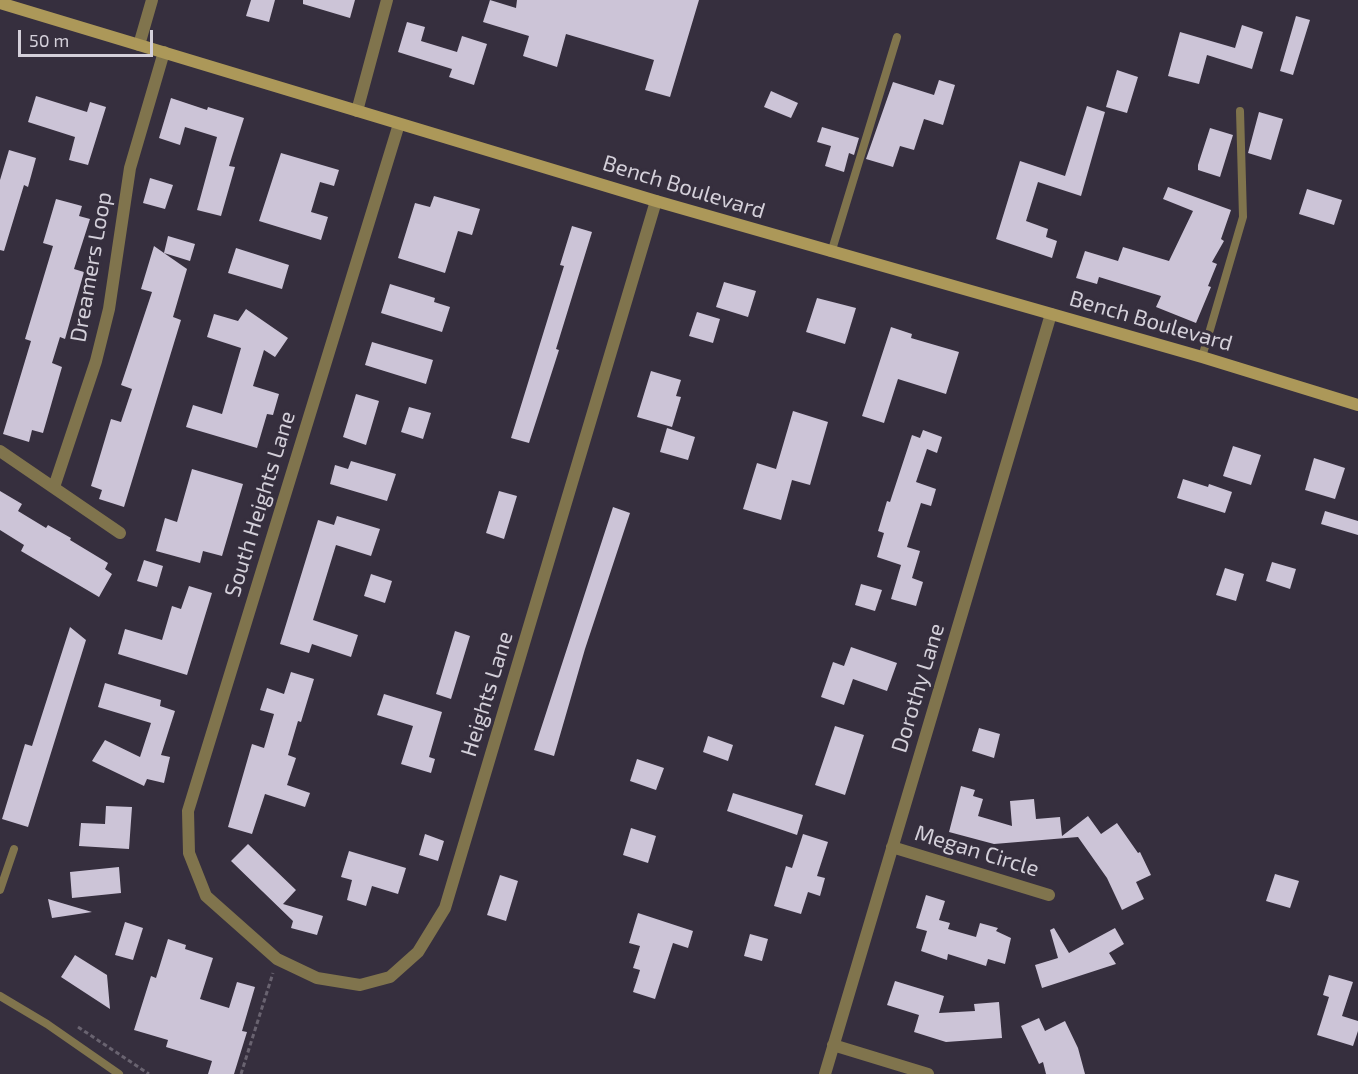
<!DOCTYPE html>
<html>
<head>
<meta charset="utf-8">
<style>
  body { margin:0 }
  #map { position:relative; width:1358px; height:1074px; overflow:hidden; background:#362f3e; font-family:"Exo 2",sans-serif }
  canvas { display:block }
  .scale { position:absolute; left:18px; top:30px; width:135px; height:27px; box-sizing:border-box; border:3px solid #d4d0da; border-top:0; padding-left:8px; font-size:18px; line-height:21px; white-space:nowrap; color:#d4d0da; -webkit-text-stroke:4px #362f3e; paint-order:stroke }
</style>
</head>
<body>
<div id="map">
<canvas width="1358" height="1074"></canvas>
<div class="scale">50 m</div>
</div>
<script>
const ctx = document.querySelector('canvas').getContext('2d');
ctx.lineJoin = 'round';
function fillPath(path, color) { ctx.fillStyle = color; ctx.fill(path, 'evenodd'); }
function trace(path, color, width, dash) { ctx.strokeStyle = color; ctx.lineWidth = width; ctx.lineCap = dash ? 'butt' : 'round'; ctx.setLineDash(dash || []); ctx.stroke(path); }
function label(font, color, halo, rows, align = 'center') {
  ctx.font = font + ' "Exo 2",sans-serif'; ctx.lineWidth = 6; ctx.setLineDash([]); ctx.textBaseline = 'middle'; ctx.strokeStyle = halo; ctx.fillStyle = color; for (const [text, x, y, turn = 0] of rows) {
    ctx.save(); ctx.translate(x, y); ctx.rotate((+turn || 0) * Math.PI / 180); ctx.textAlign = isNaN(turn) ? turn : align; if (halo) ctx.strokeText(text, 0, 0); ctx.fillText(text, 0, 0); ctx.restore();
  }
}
fillPath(new Path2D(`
  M 251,0 L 275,0 L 269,22 L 246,16 Z
  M 303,0 L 355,0 L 350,18 L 303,4 Z
  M 490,0 L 516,8 L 517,0 L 699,0 L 670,97 L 645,90 L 654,60 L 566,34 L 557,67 L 523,56 L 529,36 L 483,22 Z
  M 1296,16 L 1310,20 L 1293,75 L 1280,71 Z
  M 407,22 L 425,27 L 421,41 L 457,52 L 462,36 L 487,44 L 474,85 L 449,77 L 452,69 L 398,52 Z
  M 1242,25 L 1263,32 L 1252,69 L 1207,55 L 1199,84 L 1168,76 L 1180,32 L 1235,48 Z
  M 1117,70 L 1138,77 L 1127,113 L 1106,107 Z
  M 939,80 L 955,85 L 943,125 L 924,119 L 914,150 L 900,146 L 893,167 L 866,159 L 893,82 L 934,95 Z
  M 771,91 L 798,103 L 791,118 L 764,107 Z
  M 36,96 L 87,112 L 90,102 L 106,107 L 88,165 L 69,160 L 75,137 L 28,122 Z
  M 171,98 L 207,110 L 208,107 L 244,118 L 229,166 L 235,167 L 221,216 L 197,210 L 217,137 L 185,127 L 180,145 L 159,138 Z
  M 1087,106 L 1105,112 L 1081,196 L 1038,182 L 1026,221 L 1048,229 L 1046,237 L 1057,241 L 1052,258 L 996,239 L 1020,161 L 1065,176 Z
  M 1259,112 L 1283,119 L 1271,160 L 1248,153 Z
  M 822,127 L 859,138 L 854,155 L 849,153 L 844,172 L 825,166 L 831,146 L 817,142 Z
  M 1210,128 L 1233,135 L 1220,177 L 1198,170 L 1198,165 Z
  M 9,150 L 36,158 L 28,187 L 24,185 L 4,251 L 0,250 L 0,180 Z
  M 281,153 L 339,170 L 334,186 L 320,182 L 311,212 L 328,217 L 321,240 L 259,221 Z
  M 150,178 L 173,185 L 165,209 L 143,203 Z
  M 1168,187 L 1231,210 L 1221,239 L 1224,241 L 1212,262 L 1217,264 L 1208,286 L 1211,287 L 1196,323 L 1156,307 L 1161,296 L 1099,277 L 1097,284 L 1076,278 L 1085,251 L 1118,261 L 1123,247 L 1169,261 L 1193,211 L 1163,199 Z
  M 1307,189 L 1342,200 L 1334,225 L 1299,214 Z
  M 434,196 L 480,209 L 472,235 L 458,231 L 445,273 L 398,258 L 415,203 L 430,207 Z
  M 56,199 L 82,206 L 79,216 L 90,219 L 74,269 L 84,272 L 65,339 L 60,337 L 52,363 L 62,367 L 43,433 L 32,430 L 29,442 L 3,434 L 31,341 L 25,339 L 53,246 L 43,243 Z
  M 572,226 L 592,232 L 556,349 L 559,350 L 529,443 L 511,438 L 564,266 L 560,265 Z
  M 168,236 L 195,244 L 190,261 L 164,253 L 187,269 L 173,317 L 181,320 L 124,507 L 99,499 L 102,490 L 91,486 L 111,419 L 121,422 L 132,389 L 121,385 L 152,292 L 141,289 L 154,246 L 164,253 Z
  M 236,248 L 289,265 L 282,289 L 228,273 Z
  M 724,282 L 756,291 L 748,317 L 716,307 Z
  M 390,284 L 435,298 L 434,302 L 450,307 L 442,332 L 381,313 Z
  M 817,298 L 856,308 L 845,344 L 806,332 Z
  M 246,309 L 288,338 L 275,357 L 264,350 L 253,386 L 279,394 L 273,415 L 267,414 L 257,448 L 186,427 L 193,405 L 222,414 L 241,348 L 207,337 L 214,314 L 238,321 Z
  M 697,312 L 720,319 L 713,343 L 689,336 Z
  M 891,327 L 912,334 L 911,338 L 959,352 L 946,394 L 898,379 L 884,423 L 862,416 Z
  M 372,342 L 433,360 L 426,384 L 365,365 Z
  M 651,371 L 681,380 L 676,396 L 681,397 L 672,427 L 637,417 Z
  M 356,394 L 379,401 L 366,445 L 343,437 Z
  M 409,407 L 431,413 L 423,439 L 401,432 Z
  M 793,411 L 828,422 L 810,485 L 792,480 L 781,520 L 743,509 L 757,463 L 776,469 Z
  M 667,428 L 695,437 L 688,460 L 660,452 Z
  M 923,430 L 942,437 L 937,453 L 927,449 L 916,482 L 936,489 L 931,506 L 921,503 L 907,547 L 920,551 L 912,578 L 923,582 L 916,606 L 891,599 L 901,565 L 877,557 L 884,533 L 878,531 L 887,501 L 890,502 L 912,435 L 920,438 Z
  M 1233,446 L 1261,455 L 1251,485 L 1223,476 Z
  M 1314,458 L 1345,468 L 1335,499 L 1305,490 Z
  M 351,461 L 396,474 L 387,501 L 330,484 L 335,465 L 348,469 Z
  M 192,469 L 243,484 L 222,556 L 203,551 L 200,563 L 156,551 L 165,518 L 177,522 Z
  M 1183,479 L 1208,487 L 1209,484 L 1232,492 L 1225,513 L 1177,498 Z
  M 0,491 L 22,504 L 18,511 L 46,528 L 48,525 L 71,538 L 70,540 L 108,563 L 105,569 L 112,574 L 99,597 L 21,551 L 24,545 L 0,530 Z
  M 499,491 L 517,496 L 504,539 L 486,533 Z
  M 613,507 L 630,513 L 585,649 L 554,756 L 534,750 Z
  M 1325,511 L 1358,521 L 1358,535 L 1321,524 Z
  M 337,516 L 380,529 L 371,556 L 336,545 L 313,620 L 358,635 L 351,657 L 312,644 L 309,653 L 280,644 L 318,520 L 334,525 Z
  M 144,560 L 163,566 L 157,587 L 137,581 Z
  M 1272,562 L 1296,569 L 1290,589 L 1266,581 Z
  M 1225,568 L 1244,574 L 1236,601 L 1216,595 Z
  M 371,574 L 392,581 L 385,603 L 364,596 Z
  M 861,584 L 882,590 L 875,611 L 855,605 Z
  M 189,586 L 212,593 L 187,675 L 118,654 L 125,629 L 162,640 L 172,606 L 181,609 Z
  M 70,627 L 86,640 L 28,827 L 2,819 L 25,744 L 32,746 Z
  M 455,631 L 470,636 L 451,699 L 436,694 Z
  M 851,647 L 897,663 L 887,691 L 853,679 L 844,705 L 821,697 L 833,662 L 844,666 Z
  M 291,672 L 314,679 L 301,722 L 298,721 L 288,755 L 296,758 L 287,785 L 310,793 L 305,807 L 265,794 L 252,834 L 228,827 L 252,744 L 264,748 L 274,714 L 260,710 L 267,688 L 284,694 Z
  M 105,683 L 161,700 L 160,706 L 175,711 L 161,755 L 170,757 L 164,783 L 147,779 L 144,786 L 92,761 L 105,740 L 140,757 L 151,723 L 98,707 Z
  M 384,694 L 442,712 L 429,757 L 435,759 L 431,773 L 401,764 L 413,726 L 377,715 Z
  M 835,726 L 864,735 L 845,795 L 815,785 Z
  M 979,728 L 1000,734 L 994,758 L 972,751 Z
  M 708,736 L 733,745 L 728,761 L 703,752 Z
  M 637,759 L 664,768 L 656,790 L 630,781 Z
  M 961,786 L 975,790 L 973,796 L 983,799 L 978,816 L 1012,826 L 1010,801 L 1034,799 L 1036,819 L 1060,817 L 1062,836 L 1088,816 L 1101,834 L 1117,823 L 1138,853 L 1140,852 L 1151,875 L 1136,882 L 1144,899 L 1122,910 L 1107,878 L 1078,837 L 994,844 L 949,832 Z
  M 733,793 L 803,815 L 797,835 L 727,811 Z
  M 106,806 L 132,807 L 129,849 L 79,846 L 81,823 L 105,824 Z
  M 631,828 L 656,836 L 648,863 L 623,855 Z
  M 425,834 L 444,841 L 438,861 L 419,855 Z
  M 803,834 L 828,842 L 817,876 L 825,878 L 820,896 L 808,892 L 801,914 L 774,906 L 786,866 L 792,868 Z
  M 248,844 L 296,890 L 283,904 L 323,916 L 317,935 L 291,928 L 293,921 L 231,861 Z
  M 349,851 L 406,868 L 398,894 L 372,886 L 366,906 L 347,900 L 352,880 L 341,877 Z
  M 119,867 L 121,893 L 72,898 L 70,872 Z
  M 1275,874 L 1299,881 L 1290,908 L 1266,901 Z
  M 500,875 L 518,881 L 506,921 L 487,915 Z
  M 926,895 L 945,901 L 939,920 L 950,923 L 948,929 L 976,937 L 980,923 L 998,928 L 996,931 L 1011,938 L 1005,964 L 988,959 L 986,966 L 948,954 L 947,960 L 921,951 L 927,931 L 916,928 Z
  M 48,899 L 92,912 L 52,918 Z
  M 638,913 L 693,931 L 688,948 L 673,943 L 655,999 L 633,992 L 640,970 L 633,968 L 640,946 L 629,943 Z
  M 125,922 L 143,928 L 133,960 L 115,955 Z
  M 1054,928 L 1069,953 L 1115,928 L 1124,944 L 1109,953 L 1116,964 L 1042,988 L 1035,965 L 1058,958 L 1050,930 Z
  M 750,934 L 768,939 L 762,961 L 744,956 Z
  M 168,939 L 186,945 L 185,949 L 213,958 L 200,999 L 229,1008 L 237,982 L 255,987 L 242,1031 L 247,1032 L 234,1074 L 208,1074 L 212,1061 L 166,1047 L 168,1040 L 134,1030 L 151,976 L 156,978 Z
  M 75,955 L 107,975 L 110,1009 L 61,977 Z
  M 1329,975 L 1353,982 L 1342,1016 L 1358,1021 L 1358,1031 L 1353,1046 L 1317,1035 L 1329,997 L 1323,995 Z
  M 895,981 L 944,996 L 939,1013 L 975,1011 L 974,1004 L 999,1002 L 1002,1038 L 946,1042 L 914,1032 L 919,1015 L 887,1005 Z
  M 1039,1018 L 1045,1031 L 1065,1021 L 1078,1048 L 1085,1074 L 1046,1074 L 1043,1062 L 1039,1064 L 1021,1026 Z`), '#ccc4d7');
trace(new Path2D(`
  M 78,1027 L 149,1074
  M 241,1074 L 273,973`), '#696370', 3, [4.5, 3]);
trace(new Path2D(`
  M 831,253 L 897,37
  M 1202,357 L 1243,217 L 1240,111
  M 0,890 L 14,849
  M 0,996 L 47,1024 L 119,1074`), '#80744d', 8);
trace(new Path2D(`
  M 139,45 L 152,0
  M 357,111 L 387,0
  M 399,124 L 188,811 L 189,853 L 206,896 L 277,959 L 317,978 L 360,985 L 390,977 L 418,952 L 445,908 L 656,201
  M 0,451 L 120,533
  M 54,487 L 96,361 L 109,309 L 130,168 L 164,52
  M 892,847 L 1049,895
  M 833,1045 L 928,1074
  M 825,1074 L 1051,314`), '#80744d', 12);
trace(new Path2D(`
  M 0,3 L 656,201 L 1202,357 L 1358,405`), '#ac9859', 12);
label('22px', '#d4d0da', '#362f3e', [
  ["Bench Boulevard",684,187,17],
  ["Dreamers Loop",91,267,-80],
  ["Bench Boulevard",1151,321,16],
  ["South Heights Lane",260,504,-73],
  ["Dorothy Lane",918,688,-73],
  ["Heights Lane",487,694,-73],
  ["Megan Circle",977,851,17]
]);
</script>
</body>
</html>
